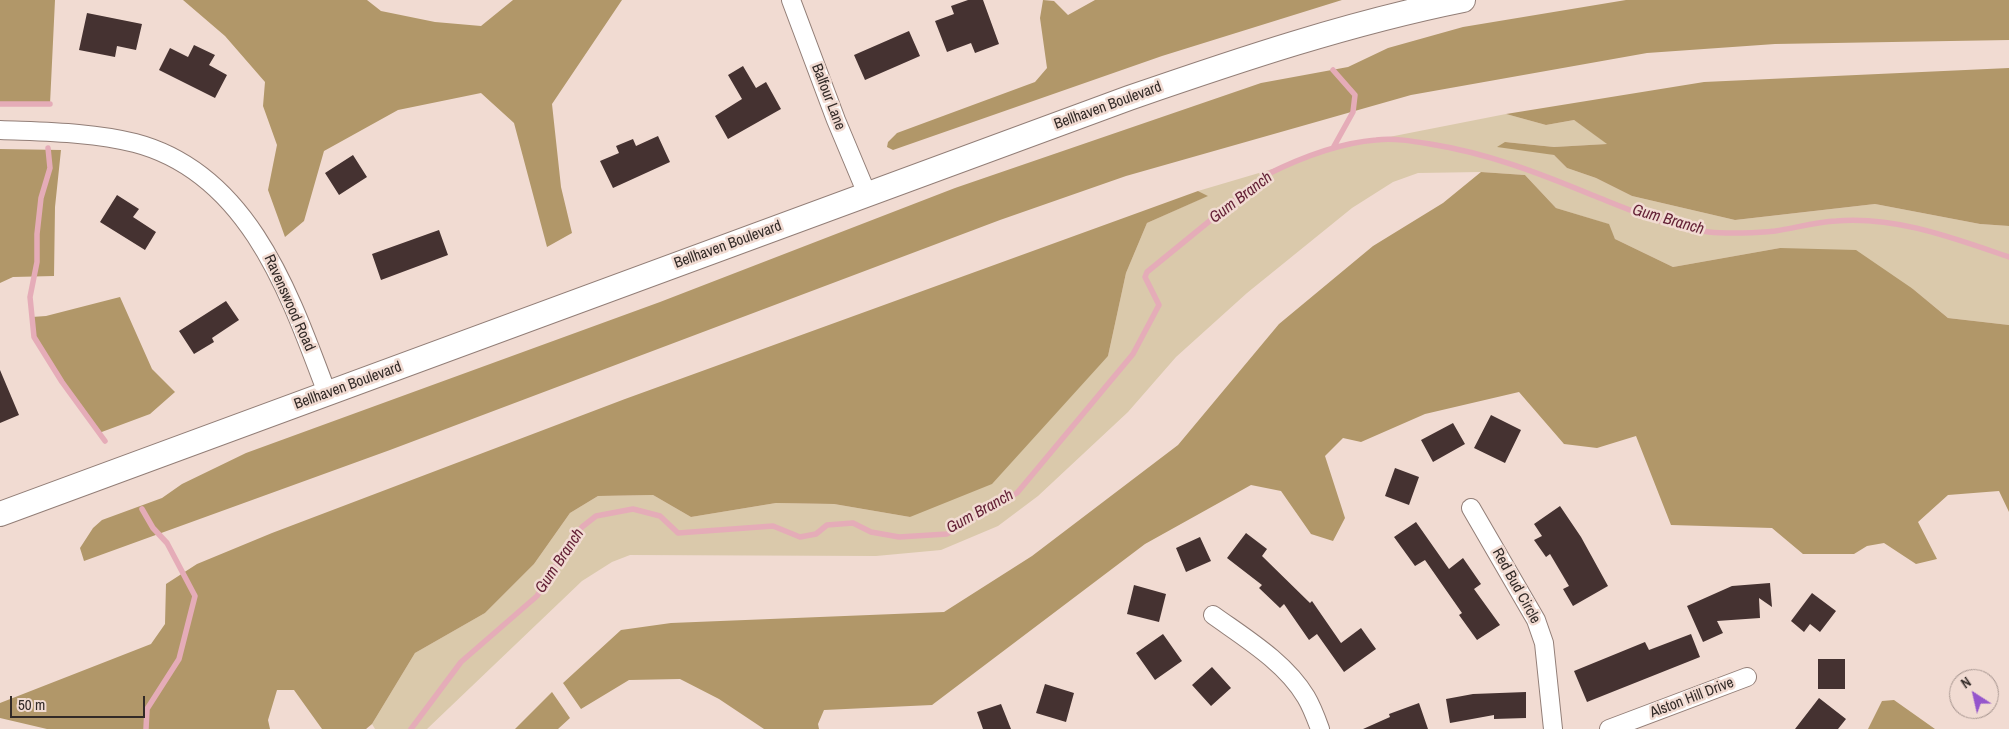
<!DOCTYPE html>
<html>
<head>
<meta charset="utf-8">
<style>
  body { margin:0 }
  #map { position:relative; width:2009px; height:729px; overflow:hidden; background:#f1dbd2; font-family:"Archivo Narrow",sans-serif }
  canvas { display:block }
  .north { position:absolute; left:1949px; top:669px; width:50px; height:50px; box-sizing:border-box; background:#f1dbd2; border:1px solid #a5948e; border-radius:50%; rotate:325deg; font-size:14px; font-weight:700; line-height:20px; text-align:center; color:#322a27 }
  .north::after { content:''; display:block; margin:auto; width:18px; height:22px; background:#9556cc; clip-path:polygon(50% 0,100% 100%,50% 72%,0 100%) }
  .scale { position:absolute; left:10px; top:696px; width:135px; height:22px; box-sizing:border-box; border:2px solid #322a27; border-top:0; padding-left:6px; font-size:15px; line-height:18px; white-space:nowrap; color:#322a27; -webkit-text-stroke:4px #f1dbd2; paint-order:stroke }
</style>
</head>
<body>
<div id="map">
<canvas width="2009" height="729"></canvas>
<div class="north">N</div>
<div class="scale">50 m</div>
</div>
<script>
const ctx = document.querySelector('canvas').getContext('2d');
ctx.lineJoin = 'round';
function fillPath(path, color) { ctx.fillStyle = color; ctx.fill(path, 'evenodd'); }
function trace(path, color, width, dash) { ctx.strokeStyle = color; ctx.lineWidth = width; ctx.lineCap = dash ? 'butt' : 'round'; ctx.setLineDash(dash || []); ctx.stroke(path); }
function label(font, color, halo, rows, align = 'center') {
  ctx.font = font + ' "Archivo Narrow",sans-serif'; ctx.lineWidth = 5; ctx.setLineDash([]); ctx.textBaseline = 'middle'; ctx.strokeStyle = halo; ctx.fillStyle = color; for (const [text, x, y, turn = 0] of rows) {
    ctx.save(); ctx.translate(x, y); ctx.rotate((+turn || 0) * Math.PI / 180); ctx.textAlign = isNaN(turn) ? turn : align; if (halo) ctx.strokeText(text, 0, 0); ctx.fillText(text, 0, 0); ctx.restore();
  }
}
fillPath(new Path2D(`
  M 1506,114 L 1546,125 L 1574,120 L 1608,144 L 1554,147 L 1505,142 L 1554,155 L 1567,168 L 1596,178 L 1632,196 L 1735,220 L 1875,204 L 1980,224 L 2009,226 L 2009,325 L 1948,318 L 1913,289 L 1780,248 L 1673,267 L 1615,239 L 1608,224 L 1556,208 L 1525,175 L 1481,172 L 1418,173 L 1393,182 L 1352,208 L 1247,293 L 1176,357 L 1128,412 L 1038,496 L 998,526 L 941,550 L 876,556 L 630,555 L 612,562 L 582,581 L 427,729 L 375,729 L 372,724 L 415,653 L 485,613 L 534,564 L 570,513 L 598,496 L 653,495 L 691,517 L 776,503 L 834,504 L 910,517 L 1108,356 L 1126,273 L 1147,223 L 1207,196 L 1198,191 L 1286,165 L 1333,148 Z`), '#dac9ab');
fillPath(new Path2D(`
  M 0,0 L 55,0 L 50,104 L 0,104 Z
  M 183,0 L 367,0 L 381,11 L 435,22 L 481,26 L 513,0 L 622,0 L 552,104 L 561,187 L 572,233 L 547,247 L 514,123 L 481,93 L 398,110 L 324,151 L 304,221 L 285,237 L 268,190 L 277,145 L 263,106 L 265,82 L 225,36 Z
  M 1043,0 L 1054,1 L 1068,15 L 1095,0 L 1342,0 L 1162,56 L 893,150 L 887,147 L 888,142 L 897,133 L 1035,82 L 1047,68 L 1040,18 Z
  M 1626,0 L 2009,0 L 2009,40 L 1775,44 L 1647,53 L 1411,95 L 1126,176 L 1000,220 L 390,450 L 84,561 L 80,548 L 93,528 L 102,520 L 162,498 L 182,484 L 246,453 L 660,302 L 955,188 L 1261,83 L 1348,67 L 1388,48 L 1463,27 Z
  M 2009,68 L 2009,226 L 1980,224 L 1875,204 L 1735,220 L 1632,196 L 1596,178 L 1567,168 L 1554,155 L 1497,147 L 1505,142 L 1554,147 L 1607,144 L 1574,120 L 1546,125 L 1506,114 L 1704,82 Z
  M 0,149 L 61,150 L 55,207 L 54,276 L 13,277 L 0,283 Z
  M 1481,172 L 1525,175 L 1556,208 L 1609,224 L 1615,239 L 1673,267 L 1780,248 L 1856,250 L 1913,289 L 1948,318 L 2009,325 L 2009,512 L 1999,491 L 1948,495 L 1918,522 L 1937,559 L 1916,564 L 1884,543 L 1867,546 L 1854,554 L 1803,554 L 1772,528 L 1671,525 L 1636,436 L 1597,448 L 1564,444 L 1519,392 L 1425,414 L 1361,442 L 1343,438 L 1325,456 L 1345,518 L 1333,541 L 1311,534 L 1281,491 L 1251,485 L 1145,544 L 932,705 L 824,710 L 818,724 L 819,729 L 764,729 L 719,699 L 680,679 L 629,680 L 581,709 L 563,683 L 621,630 L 671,623 L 944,612 L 1032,556 L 1178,445 L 1279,324 L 1373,246 L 1443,203 Z
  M 1198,191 L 1208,196 L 1147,223 L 1126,273 L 1108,356 L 992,484 L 910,517 L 834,504 L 776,503 L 691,517 L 653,495 L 598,496 L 570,513 L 534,564 L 485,613 L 415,653 L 372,724 L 366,729 L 322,729 L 294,690 L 277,690 L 268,720 L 270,729 L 47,729 L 0,718 L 0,703 L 151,644 L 165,624 L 166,584 L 197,564 L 272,533 L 625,399 Z
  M 120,297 L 152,369 L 175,392 L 150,414 L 99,433 L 34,337 L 32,317 L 46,316 Z
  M 552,692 L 570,718 L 558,729 L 515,729 Z
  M 1894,700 L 1935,729 L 1868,729 L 1882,701 Z`), '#b19769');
trace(new Path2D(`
  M 0,104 L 50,104
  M 48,148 L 50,168 L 41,198 L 37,234 L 37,262 L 30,297 L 34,337 L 62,382 L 105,441
  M 1333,148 L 1353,112 L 1355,95 L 1333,70
  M 142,509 L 153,528 L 167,543 L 195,596 L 179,659 L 147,709 L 146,729
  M 411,729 L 461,662 L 537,596 L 564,552 L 582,527 L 596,516 L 633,509 L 660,516 L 678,533 L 773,526 L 800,537 L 816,534 L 827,525 L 853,523 L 871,532 L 899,537 L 947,534 L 1017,493 L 1133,354 L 1159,305 L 1145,277 L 1147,272 L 1266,175 C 1300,158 1338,143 1376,140 C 1394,138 1412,141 1430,144 C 1487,153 1539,173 1592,195 C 1630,210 1668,227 1709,232 C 1726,234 1758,233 1775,231 C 1795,228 1816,222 1836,221 C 1896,216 1953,238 2009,257`), '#e5acb8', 5.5);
fillPath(new Path2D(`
  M 968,0 L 983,0 L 999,44 L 975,53 L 971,43 L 947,52 L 935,21 L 954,14 L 951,6 Z
  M 87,13 L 142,24 L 136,50 L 117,46 L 115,57 L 79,50 Z
  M 909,31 L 920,56 L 865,80 L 854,55 Z
  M 194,45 L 215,55 L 209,65 L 227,75 L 215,98 L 159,70 L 170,48 L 188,57 Z
  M 743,66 L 756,88 L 766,82 L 781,109 L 728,139 L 715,116 L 742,99 L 728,75 Z
  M 658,136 L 670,162 L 613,188 L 600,161 L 619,153 L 616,146 L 633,139 L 636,146 Z
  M 353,155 L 367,177 L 339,195 L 325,173 Z
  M 117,195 L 139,209 L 133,217 L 156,232 L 145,250 L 100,222 Z
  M 439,230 L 448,255 L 381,280 L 372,254 Z
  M 226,301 L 239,320 L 212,338 L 214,342 L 194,354 L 179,331 Z
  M 0,370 L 19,415 L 0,423 Z
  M 1491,415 L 1521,430 L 1505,463 L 1474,448 Z
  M 1453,423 L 1465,444 L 1433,462 L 1421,440 Z
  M 1395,468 L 1419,477 L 1409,505 L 1385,496 Z
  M 1560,506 L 1581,537 L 1608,586 L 1573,606 L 1563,589 L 1569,586 L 1550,554 L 1546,557 L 1534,540 L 1542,536 L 1534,524 Z
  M 1416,522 L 1449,569 L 1463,558 L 1481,584 L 1474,589 L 1500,625 L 1477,640 L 1459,615 L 1462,613 L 1425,560 L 1415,566 L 1394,537 Z
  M 1246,533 L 1267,549 L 1262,556 L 1310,603 L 1312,601 L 1341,643 L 1361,628 L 1376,649 L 1344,672 L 1317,634 L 1309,640 L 1284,604 L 1280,608 L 1259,588 L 1262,585 L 1227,558 Z
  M 1200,537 L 1211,561 L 1186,572 L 1176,548 Z
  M 1770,583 L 1772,607 L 1759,598 L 1760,618 L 1717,621 L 1723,633 L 1703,642 L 1687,606 L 1732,586 Z
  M 1134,585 L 1166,594 L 1159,622 L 1127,614 Z
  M 1812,593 L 1836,611 L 1820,632 L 1810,624 L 1804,632 L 1791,621 Z
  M 1163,634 L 1182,661 L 1155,680 L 1136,653 Z
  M 1691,634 L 1700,657 L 1587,702 L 1574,671 L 1645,642 L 1649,650 Z
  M 1818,659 L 1845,659 L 1845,689 L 1818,689 Z
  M 1212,667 L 1231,688 L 1211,706 L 1192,685 Z
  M 1045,684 L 1074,693 L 1066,722 L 1036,713 Z
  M 1526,692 L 1526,718 L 1494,719 L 1494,715 L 1450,723 L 1446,699 L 1473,694 Z
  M 1819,698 L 1846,719 L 1838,729 L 1795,729 Z
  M 1419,703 L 1428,729 L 1363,729 L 1390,717 L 1389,714 Z
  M 1001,704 L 1011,729 L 983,729 L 977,712 Z`), '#453231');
const minor = new Path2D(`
  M 791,0 L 836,120 L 867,194
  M 0,130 C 45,132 91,132 135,143 C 249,173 290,295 327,393
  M 1471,508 L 1536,620 L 1544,643 L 1553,729
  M 1213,615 C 1245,638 1285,662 1306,697 C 1312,707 1316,718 1320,729
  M 1609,729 L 1747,677`);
const secondary = new Path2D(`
  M 0,514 L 1129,98 C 1239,60 1349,23 1463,0`);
trace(minor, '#927e77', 20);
trace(secondary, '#927e77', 26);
trace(minor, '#fff', 18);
trace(secondary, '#fff', 24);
label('15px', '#322a27', '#f1dbd2', [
  ["Balfour Lane",828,97,69],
  ["Bellhaven Boulevard",1108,106,-20],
  ["Bellhaven Boulevard",728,245,-20],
  ["Ravenswood Road",289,303,66],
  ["Bellhaven Boulevard",348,386,-20],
  ["Red Bud Circle",1516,586,61],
  ["Alston Hill Drive",1692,698,-21]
]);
label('italic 16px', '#642136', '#f1dbd2', [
  ["Gum Branch",1241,198,-37],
  ["Gum Branch",1668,220,16],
  ["Gum Branch",980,512,-29],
  ["Gum Branch",560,561,-56]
]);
</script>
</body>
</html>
